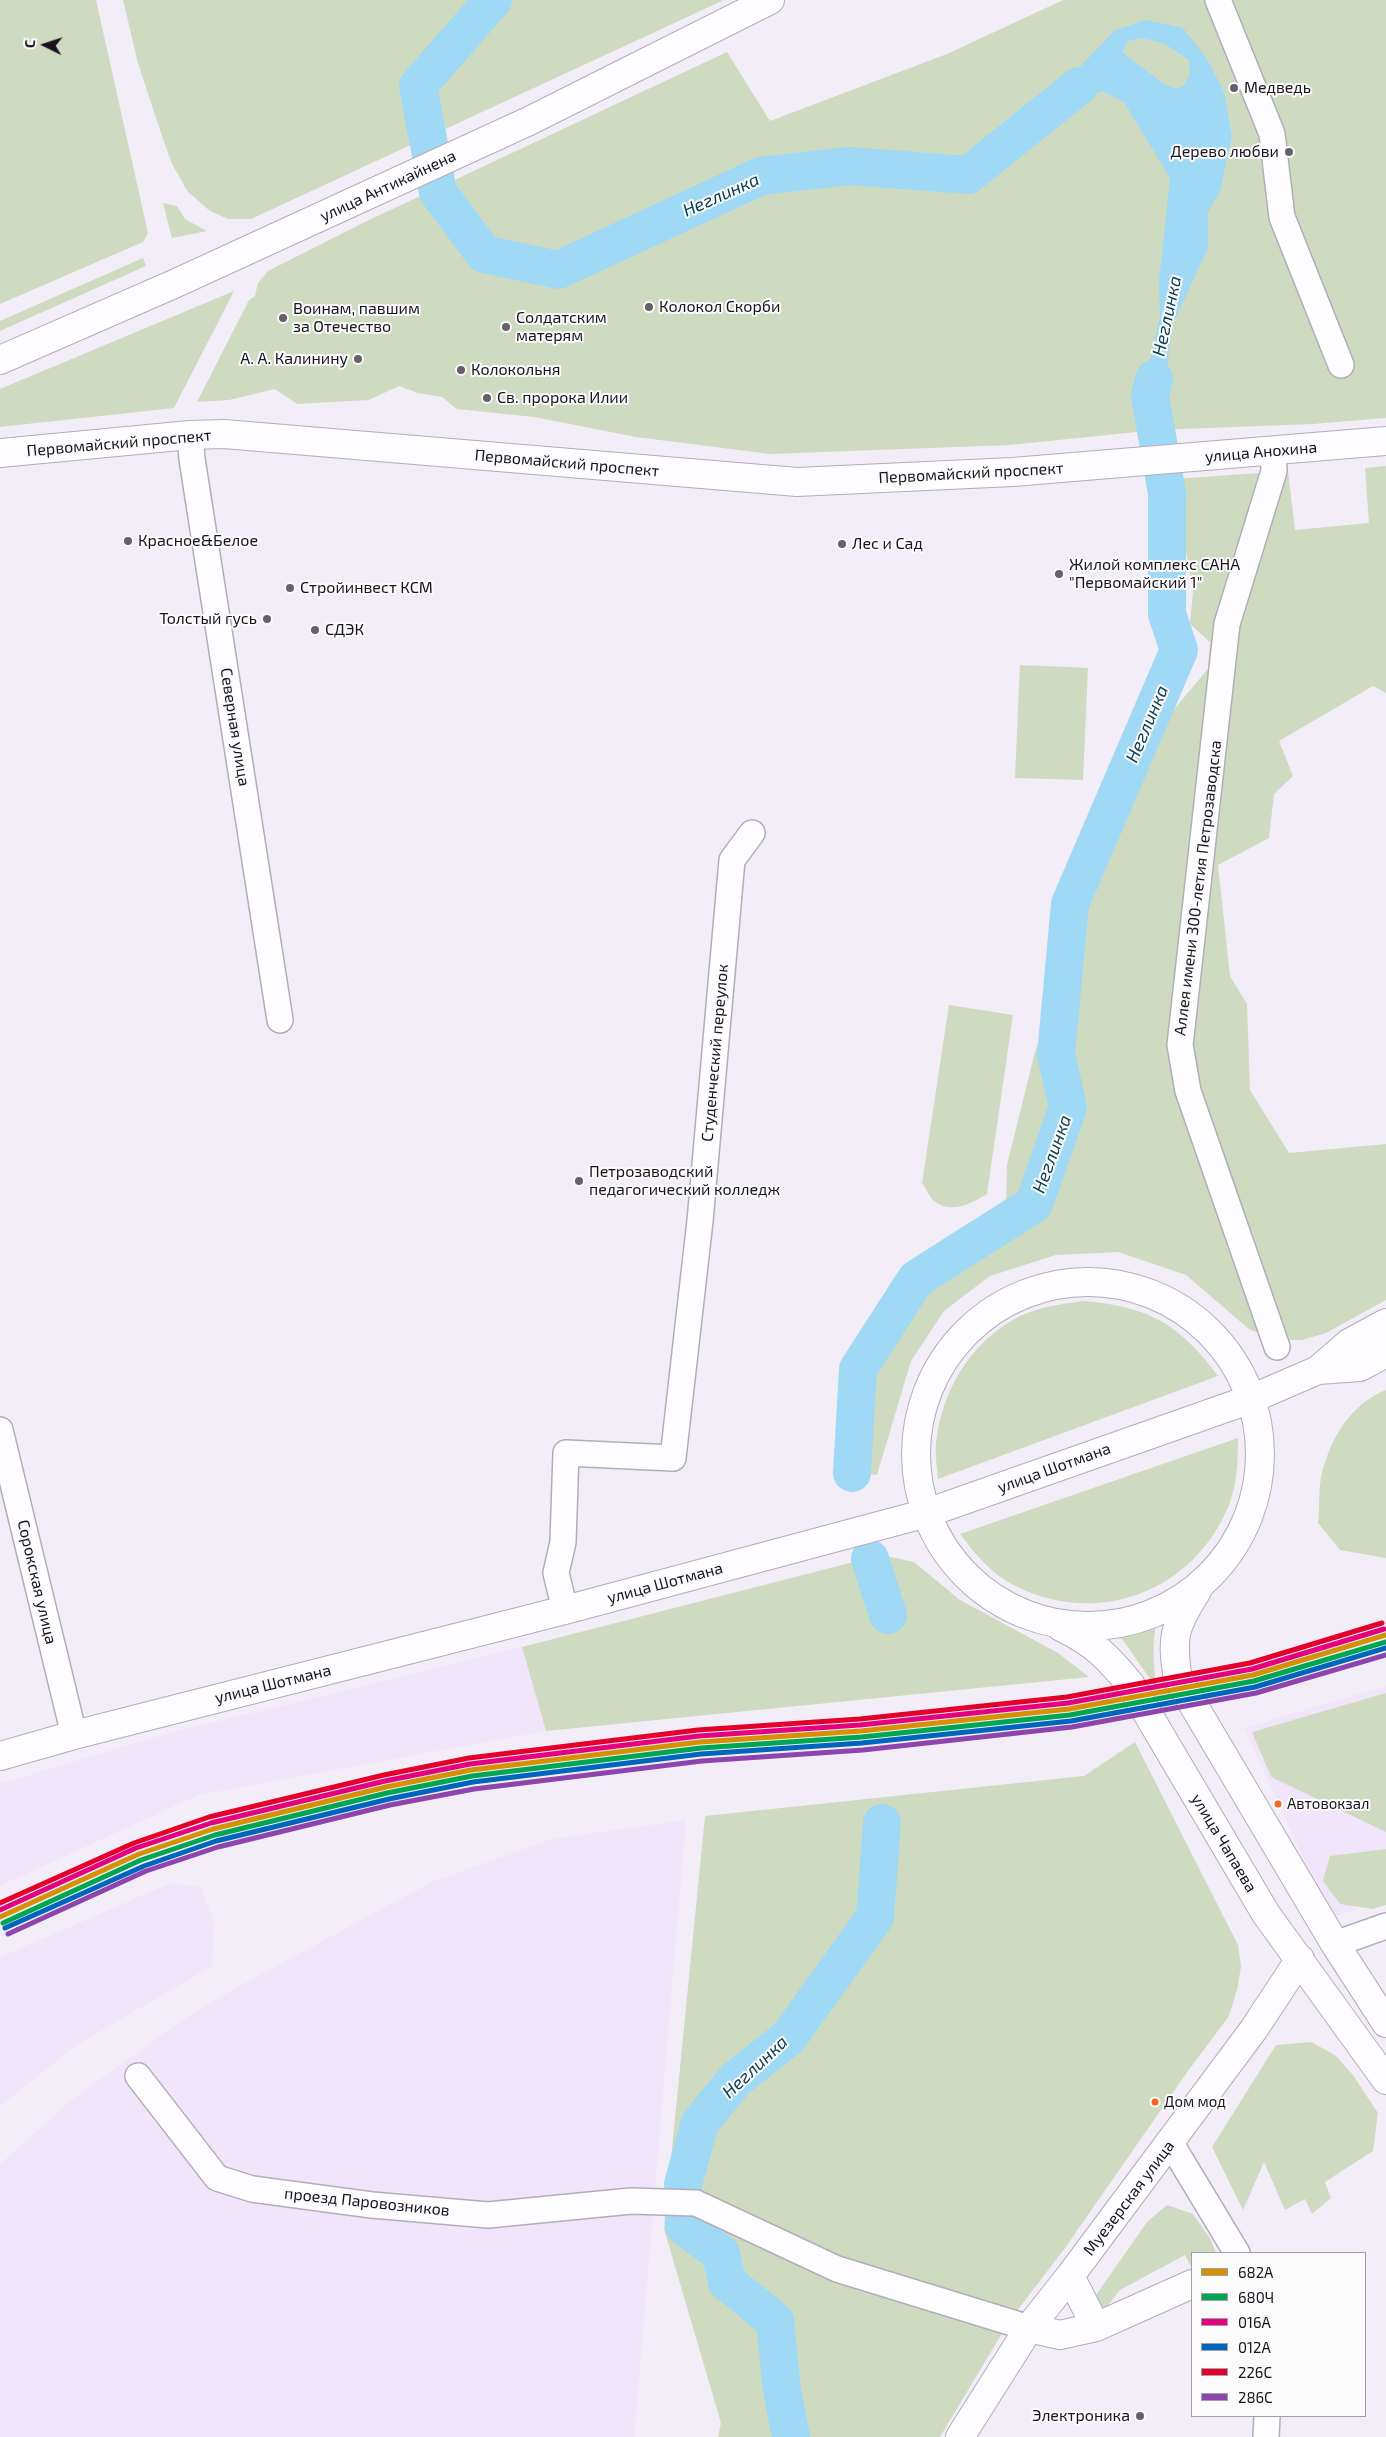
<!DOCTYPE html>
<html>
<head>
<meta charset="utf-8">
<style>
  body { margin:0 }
  #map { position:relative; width:1386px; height:2437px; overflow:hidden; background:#f3edf8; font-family:"Exo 2",sans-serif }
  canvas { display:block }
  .legend { position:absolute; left:1191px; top:2252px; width:175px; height:165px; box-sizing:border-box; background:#fbfbfb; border:1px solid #a19fa3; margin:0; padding:6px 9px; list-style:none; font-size:15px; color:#19141e }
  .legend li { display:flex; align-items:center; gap:10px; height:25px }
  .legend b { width:25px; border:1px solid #a19fa3 }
  .north { position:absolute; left:20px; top:20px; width:50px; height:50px; -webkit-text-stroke:4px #fbfbfb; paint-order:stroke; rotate:274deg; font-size:14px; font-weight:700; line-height:20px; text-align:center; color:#19141e }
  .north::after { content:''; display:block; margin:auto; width:18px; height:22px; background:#19141e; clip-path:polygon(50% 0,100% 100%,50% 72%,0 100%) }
</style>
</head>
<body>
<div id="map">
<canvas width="1386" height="2437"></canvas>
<ul class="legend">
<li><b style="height:6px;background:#d69004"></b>682А</li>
<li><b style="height:6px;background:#00a651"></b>680Ч</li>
<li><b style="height:6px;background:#e5007d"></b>016А</li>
<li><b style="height:6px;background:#0065bd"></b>012А</li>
<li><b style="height:6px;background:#e4002b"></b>226С</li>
<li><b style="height:6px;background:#8e44ad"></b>286С</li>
</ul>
<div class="north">С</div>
</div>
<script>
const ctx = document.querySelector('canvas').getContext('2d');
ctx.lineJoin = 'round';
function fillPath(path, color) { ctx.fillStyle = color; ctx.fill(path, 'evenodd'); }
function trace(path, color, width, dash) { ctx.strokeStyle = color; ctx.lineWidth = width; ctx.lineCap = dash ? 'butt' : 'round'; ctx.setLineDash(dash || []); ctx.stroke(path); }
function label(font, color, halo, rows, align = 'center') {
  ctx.font = font + ' "Exo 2",sans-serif'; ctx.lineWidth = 4; ctx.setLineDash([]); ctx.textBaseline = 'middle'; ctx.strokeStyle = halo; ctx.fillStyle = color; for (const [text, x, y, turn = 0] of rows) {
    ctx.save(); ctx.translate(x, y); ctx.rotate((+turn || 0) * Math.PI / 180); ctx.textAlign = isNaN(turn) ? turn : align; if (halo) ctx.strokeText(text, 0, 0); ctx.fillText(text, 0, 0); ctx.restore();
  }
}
fillPath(new Path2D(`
  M 522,1647 L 546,1731 L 198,1795 L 0,1886 L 0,1784 L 162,1735 Z
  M 1386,1686 L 1386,1899 L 1331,1918 L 1244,1728 Z
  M 686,1820 L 634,2437 L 0,2437 L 0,2164 L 74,2098 L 183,2020 L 232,1990 L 432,1882 L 552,1839 Z
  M 169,1884 L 200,1886 L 214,1922 L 212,1966 L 75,2046 L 0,2106 L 0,1957 Z`), '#f0e5fa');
fillPath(new Path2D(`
  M 0,0 L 96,0 L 148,233 L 143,242 L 0,304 Z
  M 123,0 L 724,0 L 251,219 L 228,219 L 210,211 L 188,192 L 172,164 L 160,130 L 138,63 Z
  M 1063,0 L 1386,0 L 1386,418 L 1313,424 L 1156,430 L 1010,445 L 770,454 L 636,437 L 534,417 L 457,409 L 442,397 L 418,393 L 399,386 L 369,400 L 297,404 L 275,389 L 229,400 L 197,402 L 249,300 L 255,296 L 258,283 L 268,271 L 367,221 L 727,52 L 770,121 L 947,54 Z
  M 163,203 L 177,206 L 185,219 L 207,231 L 172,238 Z
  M 143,258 L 146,266 L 0,331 L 0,321 Z
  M 234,291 L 174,408 L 0,427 L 0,389 Z
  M 1386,466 L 1386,693 L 1373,686 L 1279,741 L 1293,776 L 1274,794 L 1269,838 L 1218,865 L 1230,976 L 1247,1004 L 1250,1090 L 1289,1153 L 1386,1144 L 1386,1300 L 1326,1333 L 1302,1340 L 1284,1340 L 1250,1330 L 1186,1275 L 1118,1252 L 1056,1255 L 990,1276 L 944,1311 L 911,1361 L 877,1475 L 858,1472 L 863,1375 L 905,1310 L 1006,1207 L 1007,1165 L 1035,1052 L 1056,993 L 1060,943 L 1069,896 L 1089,835 L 1119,824 L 1148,740 L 1208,669 L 1210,642 L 1190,624 L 1193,591 L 1173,479 L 1288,471 L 1295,530 L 1369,523 L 1365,468 Z
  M 1020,665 L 1088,668 L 1083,780 L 1015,778 Z
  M 949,1005 L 1013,1015 L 987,1194 C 971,1204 950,1215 933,1200 C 929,1196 926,1188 922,1183 Z
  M 1083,1301 C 1147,1306 1179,1323 1218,1376 L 938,1479 C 937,1468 935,1456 936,1444 C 941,1391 971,1341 1020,1316 C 1040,1307 1061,1304 1083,1301 Z
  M 1386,1390 L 1386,1558 L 1340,1550 L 1318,1523 C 1320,1507 1318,1488 1322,1473 C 1331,1437 1351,1404 1386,1390 Z
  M 1238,1438 C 1238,1461 1237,1484 1229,1505 C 1193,1594 1092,1630 1008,1582 C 988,1570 974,1552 960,1534 Z
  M 881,1555 L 914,1562 L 960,1600 L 1058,1653 L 1089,1677 L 546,1731 L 522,1647 Z
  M 1157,1619 C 1152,1644 1153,1665 1157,1689 L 1123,1640 L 1112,1631 L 1127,1631 Z
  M 1386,1693 L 1386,1832 L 1271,1777 L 1252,1732 Z
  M 1135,1742 L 1238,1945 L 1241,1966 L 1238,1986 L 1229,2016 L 1188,2071 L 1065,2248 L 1010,2320 L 940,2437 L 718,2437 L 721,2423 L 664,2229 L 705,1816 L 1084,1776 Z
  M 1386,1849 L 1386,1905 L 1373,1909 L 1340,1904 L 1323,1881 L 1330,1856 Z
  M 1311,2042 L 1335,2055 L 1353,2075 L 1378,2113 L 1373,2151 L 1325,2182 L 1331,2198 L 1312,2214 L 1305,2199 L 1285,2210 L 1264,2162 L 1243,2210 L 1212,2147 L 1276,2045 Z
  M 1167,2205 L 1193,2214 L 1211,2240 L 1216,2253 L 1192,2253 L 1192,2269 L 1185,2255 L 1120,2290 L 1105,2309 L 1094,2298 L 1147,2222 Z`), '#cfdbc0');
fillPath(new Path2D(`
  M 1146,20 L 1183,28 L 1207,59 L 1224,92 L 1232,136 L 1220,191 L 1208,212 L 1208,248 L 1172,326 L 1163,402 L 1170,429 L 1146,431 L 1141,397 L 1160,317 L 1159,281 L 1170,178 L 1124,102 L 1102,91 L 1039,119 L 1043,106 L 1115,30 ZM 1142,38 L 1165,44 L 1189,60 L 1190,74 L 1184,85 L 1176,89 L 1164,84 L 1122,52 L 1128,41 Z`), '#9fd9f6');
trace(new Path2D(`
  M 493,0 L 418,86 L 438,192 L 484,254 L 558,270 L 761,176 L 849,166 L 968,175 L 1079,86
  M 852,1473 L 858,1369 L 916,1279 L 1034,1204 L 1068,1107 L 1056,1055 L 1070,904 L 1179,650 L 1167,614 L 1167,493 L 1150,396 L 1154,379
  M 870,1559 L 888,1615
  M 791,2437 L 782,2390 L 775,2321 L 727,2282 L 721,2254 L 684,2226 L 683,2184 L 700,2123 L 736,2079 L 788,2038 L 875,1917 L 882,1823`), '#9fd9f6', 38);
const street = new Path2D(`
  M 1218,0 L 1272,134 L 1282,217 L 1341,365
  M 190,435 L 192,459 L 280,1020
  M 1273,451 L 1274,471 L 1227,624 L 1180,1045 L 1188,1091 L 1277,1347
  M 0,1430 L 74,1735
  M 565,1610 L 556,1573 L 563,1542 L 566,1453 L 673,1458 L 700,1221 L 732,860 L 752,833
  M 1335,1944 L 1386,1926
  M 138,2076 L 217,2178 L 252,2189 L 372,2205 L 488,2215 L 631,2201 L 696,2203 L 837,2269 L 1029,2328
  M 1170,2142 L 1237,2253
  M 1266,2437 L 1267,2416`);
const secondary = new Path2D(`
  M 0,453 L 190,435 L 224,434 L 797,482 L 1013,472 L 1386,441
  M 1070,2276 L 1096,2327
  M 1029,2328 L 1060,2335 L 1096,2327 L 1192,2284
  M 960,2437 L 1029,2328 L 1070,2276 L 1254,2029 L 1300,1959`);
const primary = new Path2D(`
  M 0,360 L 174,284 L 529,121 L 770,0
  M916 1454a172 172 0 1 1 344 0a172 172 0 1 1-344 0Z
  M 1318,1370 L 1349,1343 L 1386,1323
  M 1197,1591 C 1174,1627 1171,1637 1178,1679 L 1335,1944 L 1386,2023
  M 1061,1627 C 1094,1643 1107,1656 1130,1684 L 1266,1914 L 1386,2080
  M 0,1756 L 74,1735 L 565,1610 L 927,1513 L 1251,1399 L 1318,1370 L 1360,1367 L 1386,1353`);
trace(street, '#b3adb7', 28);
trace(secondary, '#b3adb7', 30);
trace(primary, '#b3adb7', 30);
trace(street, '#fdfcfe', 25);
trace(secondary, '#fdfcfe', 28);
trace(primary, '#fdfcfe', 28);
trace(new Path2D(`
  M 0,1917 L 139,1854 L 213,1829 L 386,1787 L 471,1770 L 700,1742 L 861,1731 L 1069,1709 L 1253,1675 L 1386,1635`), '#d69004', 5);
trace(new Path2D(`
  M 3,1923 L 141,1860 L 215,1835 L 387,1793 L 472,1776 L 701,1748 L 862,1737 L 1070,1715 L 1254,1681 L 1386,1642`), '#00a651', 5);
trace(new Path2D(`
  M 0,1910 L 136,1848 L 211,1823 L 385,1781 L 470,1764 L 699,1736 L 860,1725 L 1068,1703 L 1252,1669 L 1384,1629`), '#e5007d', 5);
trace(new Path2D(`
  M 5,1928 L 144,1866 L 216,1841 L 389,1799 L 473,1782 L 701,1754 L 862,1743 L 1071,1721 L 1255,1687 L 1386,1648`), '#0065bd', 5);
trace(new Path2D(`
  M 0,1903 L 134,1843 L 209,1817 L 384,1775 L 469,1758 L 698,1730 L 860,1719 L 1067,1697 L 1250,1663 L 1382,1623`), '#e4002b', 5);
trace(new Path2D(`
  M 8,1934 L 146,1871 L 218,1847 L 390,1805 L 474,1789 L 702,1761 L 863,1750 L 1072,1727 L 1256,1693 L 1386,1655`), '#8e44ad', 5);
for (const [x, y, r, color] of [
  [1234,88,5,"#65606a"],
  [1289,152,5,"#65606a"],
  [649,307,5,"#65606a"],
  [283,318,5,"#65606a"],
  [506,327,5,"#65606a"],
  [358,359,5,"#65606a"],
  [461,370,5,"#65606a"],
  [487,398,5,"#65606a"],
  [128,541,5,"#65606a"],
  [842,544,5,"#65606a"],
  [1059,574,5,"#65606a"],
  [290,588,5,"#65606a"],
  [267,619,5,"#65606a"],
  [315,630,5,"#65606a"],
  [579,1181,5,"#65606a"],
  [1278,1804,4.5,"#f26522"],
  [1155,2102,4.5,"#f26522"],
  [1140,2416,5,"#65606a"]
]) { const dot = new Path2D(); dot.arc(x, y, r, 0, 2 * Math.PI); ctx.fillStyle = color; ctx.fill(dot); trace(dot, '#fbfbfb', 2); }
label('15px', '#19141e', '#fbfbfb', [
  ["Автовокзал",1287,1804],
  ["Дом мод",1164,2102]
], 'left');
label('16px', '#19141e', '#fbfbfb', [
  ["Медведь",1244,88],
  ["Дерево любви",1279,152,"right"],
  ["Колокол Скорби",659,307],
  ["Воинам, павшим",293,309],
  ["за Отечество",293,327],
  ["Солдатским",516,318],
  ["матерям",516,336],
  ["А. А. Калинину",348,359,"right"],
  ["Колокольня",471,370],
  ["Св. пророка Илии",497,398],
  ["Красное&Белое",138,541],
  ["Лес и Сад",852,544],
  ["Жилой комплекс САНА",1069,565],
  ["\"Первомайский 1\"",1069,583],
  ["Стройинвест КСМ",300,588],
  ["Толстый гусь",257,619,"right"],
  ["СДЭК",325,630],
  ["Петрозаводский",589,1172],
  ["педагогический колледж",589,1190],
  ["Электроника",1130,2416,"right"]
], 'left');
label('16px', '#19141e', '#fbfbfb', [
  ["улица Антикайнена",388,186,-25],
  ["Первомайский проспект",119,443,-5],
  ["улица Анохина",1261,452,-5],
  ["Первомайский проспект",567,463,5],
  ["Первомайский проспект",971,473,-3],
  ["Северная улица",235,727,81],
  ["Аллея имени 300-летия Петрозаводска",1198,888,-83],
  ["Студенческий переулок",715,1053,-85],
  ["улица Шотмана",1054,1468,-20],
  ["Сорокская улица",37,1582,77],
  ["улица Шотмана",665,1583,-15],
  ["улица Шотмана",273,1684,-14],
  ["улица Чапаева",1224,1843,59],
  ["Муезерская улица",1129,2198,-53],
  ["проезд Паровозников",367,2202,6]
]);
label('italic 18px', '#0d4153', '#fbfbfb', [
  ["Неглинка",721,195,-24],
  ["Неглинка",1167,316,-78],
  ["Неглинка",1147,724,-67],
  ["Неглинка",1052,1154,-70],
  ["Неглинка",755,2067,-43]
]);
</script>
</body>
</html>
